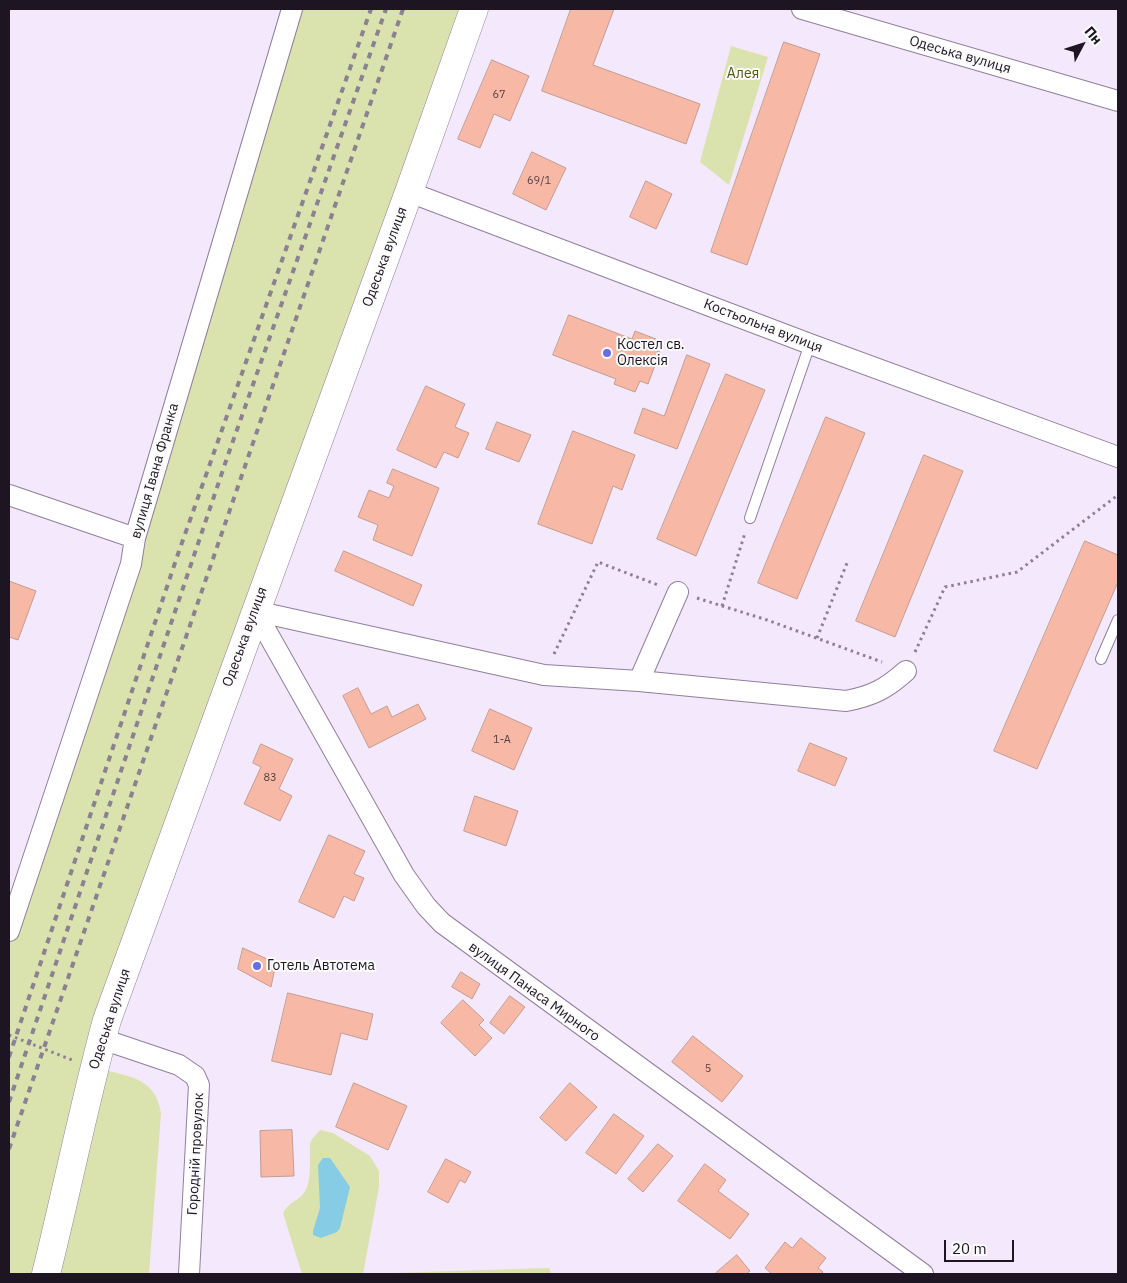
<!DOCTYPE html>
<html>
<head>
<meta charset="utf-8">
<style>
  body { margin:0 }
  #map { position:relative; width:1127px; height:1283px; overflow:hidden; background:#f4e8fc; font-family:"IBM Plex Sans",sans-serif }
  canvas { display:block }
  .frame { position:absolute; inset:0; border:10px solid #1d1622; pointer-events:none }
  .north { position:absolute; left:1057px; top:20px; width:50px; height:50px; -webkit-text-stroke:4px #fbfbfb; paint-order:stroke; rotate:50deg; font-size:14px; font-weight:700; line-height:20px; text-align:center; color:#1d1622 }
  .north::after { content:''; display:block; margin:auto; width:18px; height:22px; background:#1d1622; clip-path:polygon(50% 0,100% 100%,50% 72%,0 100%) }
  .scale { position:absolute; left:944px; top:1240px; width:70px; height:22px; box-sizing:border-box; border:2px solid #1d1622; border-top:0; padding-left:6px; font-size:15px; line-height:18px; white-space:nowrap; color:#1d1622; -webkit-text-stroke:4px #fbfbfb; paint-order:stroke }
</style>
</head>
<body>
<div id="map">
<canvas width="1127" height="1283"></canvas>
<div class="frame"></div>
<div class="north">Пн</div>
<div class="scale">20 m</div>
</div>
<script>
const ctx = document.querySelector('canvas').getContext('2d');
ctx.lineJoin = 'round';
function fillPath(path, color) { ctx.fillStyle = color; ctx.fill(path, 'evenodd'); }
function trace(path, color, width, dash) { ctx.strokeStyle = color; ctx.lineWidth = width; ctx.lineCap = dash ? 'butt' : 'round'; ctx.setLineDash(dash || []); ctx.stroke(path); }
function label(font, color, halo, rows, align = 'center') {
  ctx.font = font + ' "IBM Plex Sans",sans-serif'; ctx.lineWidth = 4; ctx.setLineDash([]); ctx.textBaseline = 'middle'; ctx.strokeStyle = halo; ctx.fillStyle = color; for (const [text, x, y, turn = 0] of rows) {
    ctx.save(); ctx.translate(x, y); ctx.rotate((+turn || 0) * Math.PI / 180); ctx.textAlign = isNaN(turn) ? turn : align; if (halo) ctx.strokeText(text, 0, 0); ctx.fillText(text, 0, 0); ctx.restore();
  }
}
fillPath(new Path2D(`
  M 292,9 L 474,9 L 94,1067 C 126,1077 155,1075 161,1113 L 149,1274 L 9,1274 L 9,931 Z
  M 731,46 L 768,57 L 729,185 L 700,162 Z
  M 320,1130 L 333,1133 L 370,1156 L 379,1171 L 379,1187 L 363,1274 L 549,1268 L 551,1274 L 302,1274 L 283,1213 C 288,1203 296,1202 303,1194 C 313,1183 309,1158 310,1144 L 312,1139 Z`), '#dae2ae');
fillPath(new Path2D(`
  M 323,1158 L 330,1158 L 350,1187 L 340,1228 L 337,1232 L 321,1238 L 313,1235 L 313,1231 L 320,1208 L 318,1165 Z`), '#85cce4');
const building = new Path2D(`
  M 571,9 L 614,9 L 593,65 L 700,104 L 686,144 L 542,91 Z
  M 784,42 L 820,54 L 747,265 L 711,252 Z
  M 492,60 L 529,76 L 510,121 L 494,114 L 480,148 L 458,139 Z
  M 532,152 L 566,168 L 546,210 L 513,194 Z
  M 646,181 L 672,194 L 656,229 L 630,217 Z
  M 569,315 L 632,339 L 635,331 L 656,339 L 652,349 L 660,352 L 648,384 L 640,381 L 635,392 L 614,384 L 616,379 L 553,355 Z
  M 687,355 L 710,364 L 677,449 L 634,433 L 643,408 L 664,416 Z
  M 726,374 L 765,390 L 696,556 L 657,539 Z
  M 426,386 L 465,404 L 455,427 L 469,433 L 458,458 L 444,452 L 436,468 L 397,450 Z
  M 826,417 L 865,433 L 797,599 L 758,583 Z
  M 497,422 L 531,435 L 519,462 L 486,449 Z
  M 573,431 L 635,455 L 622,490 L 613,486 L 592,544 L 538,524 Z
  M 924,455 L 963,471 L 895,637 L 856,621 Z
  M 393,469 L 439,488 L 412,556 L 373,540 L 378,525 L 358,517 L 369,490 L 389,498 L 394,486 L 387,483 Z
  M 1085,541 L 1118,555 L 1118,582 L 1037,769 L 994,751 Z
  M 344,551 L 422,585 L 413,606 L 335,571 Z
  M 9,581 L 36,591 L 18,640 L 9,637 Z
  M 358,688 L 371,714 L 387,706 L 392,717 L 418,704 L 426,719 L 369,748 L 343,696 Z
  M 490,709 L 532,728 L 514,770 L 472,751 Z
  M 810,743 L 847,758 L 835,786 L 798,771 Z
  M 261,744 L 293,759 L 279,789 L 292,796 L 280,821 L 244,804 L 261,767 L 253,763 Z
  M 475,796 L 518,811 L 506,846 L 464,831 Z
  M 329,835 L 365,851 L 354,874 L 364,878 L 354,901 L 344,896 L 334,918 L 299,902 Z
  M 243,948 L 276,963 L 271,987 L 238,969 Z
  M 461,972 L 480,984 L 472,999 L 452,987 Z
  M 288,993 L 373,1014 L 367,1040 L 341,1033 L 331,1075 L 272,1061 Z
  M 510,996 L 525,1007 L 504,1034 L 490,1023 Z
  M 463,1000 L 484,1020 L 479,1025 L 492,1038 L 475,1056 L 441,1023 Z
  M 693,1036 L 743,1076 L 722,1102 L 672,1062 Z
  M 354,1083 L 407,1106 L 388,1150 L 336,1127 Z
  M 570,1083 L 597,1107 L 566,1141 L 540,1118 Z
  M 614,1114 L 644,1136 L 616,1174 L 586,1153 Z
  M 292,1130 L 294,1176 L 261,1177 L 260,1131 Z
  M 658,1144 L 673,1156 L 643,1192 L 628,1179 Z
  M 446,1159 L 471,1172 L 465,1183 L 460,1180 L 448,1203 L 428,1192 Z
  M 705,1164 L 726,1180 L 718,1191 L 749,1214 L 730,1239 L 678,1201 Z
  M 801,1238 L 826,1258 L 818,1268 L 823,1272 L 821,1274 L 772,1274 L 765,1268 L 785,1242 L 792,1248 Z
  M 737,1255 L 750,1271 L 746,1274 L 717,1274 L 716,1273 Z`);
fillPath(building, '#f8b8a6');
trace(building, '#c29c91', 1);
const lane = new Path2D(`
  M 750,518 L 810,344
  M 1101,659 L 1118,620`);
const street = new Path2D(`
  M 802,9 L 1118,101
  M 409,192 L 810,344 L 1118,457
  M 9,495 L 135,538
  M 255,611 L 404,875 L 426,906 L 442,923 L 923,1274
  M 255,611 L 544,675 L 639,681 L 846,701 C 872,696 886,689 906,671
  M 639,681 L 678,592
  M 9,931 L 131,564 L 135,538 L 292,9
  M 102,1039 L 179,1065 L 195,1076 L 199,1085 L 189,1274`);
const secondary = new Path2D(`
  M 46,1274 C 67,1190 84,1104 107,1020 L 409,192 L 474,9`);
trace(lane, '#917f9d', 12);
trace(street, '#917f9d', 22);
trace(secondary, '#917f9d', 29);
trace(new Path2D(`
  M 697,598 L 767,620 L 882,662
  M 722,606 L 745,533
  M 817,638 L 847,563
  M 915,652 L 945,587 L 1017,572 L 1118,495
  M 554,654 L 598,562 L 658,585
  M 9,1035 L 72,1060`), '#8b8191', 3, [2.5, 4]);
trace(lane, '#fff', 10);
trace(street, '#fff', 20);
trace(secondary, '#fff', 28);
trace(new Path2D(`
  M 9,1057 L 178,554 L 371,9
  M 9,1102 L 227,458 L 386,9
  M 9,1149 L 403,9`), '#8a8191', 4, [6, 6]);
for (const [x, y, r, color] of [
  [607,353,5,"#676de7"],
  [257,966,5,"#676de7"]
]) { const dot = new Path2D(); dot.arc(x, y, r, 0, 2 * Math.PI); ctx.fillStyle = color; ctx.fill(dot); trace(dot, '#fbfbfb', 2); }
label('11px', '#543e43', null, [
  ["67",499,95],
  ["69/1",539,181],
  ["1-А",502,740],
  ["83",270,778],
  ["5",708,1069]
]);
label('14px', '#1d1622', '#fbfbfb', [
  ["Одеська вулиця",960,55,16],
  ["Одеська вулиця",385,257,-70],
  ["Костьольна вулиця",763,326,21],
  ["вулиця Івана Франка",155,471,-74],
  ["Одеська вулиця",245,637,-70],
  ["вулиця Панаса Мирного",534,992,36],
  ["Одеська вулиця",110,1019,-72],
  ["Городній провулок",196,1154,-87]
]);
label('14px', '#535918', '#fbfbfb', [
  ["Алея",743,74]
]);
label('14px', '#1d1622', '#fbfbfb', [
  ["Костел св.",617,345],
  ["Олексія",617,361],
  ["Готель Автотема",267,966]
], 'left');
</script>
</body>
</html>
